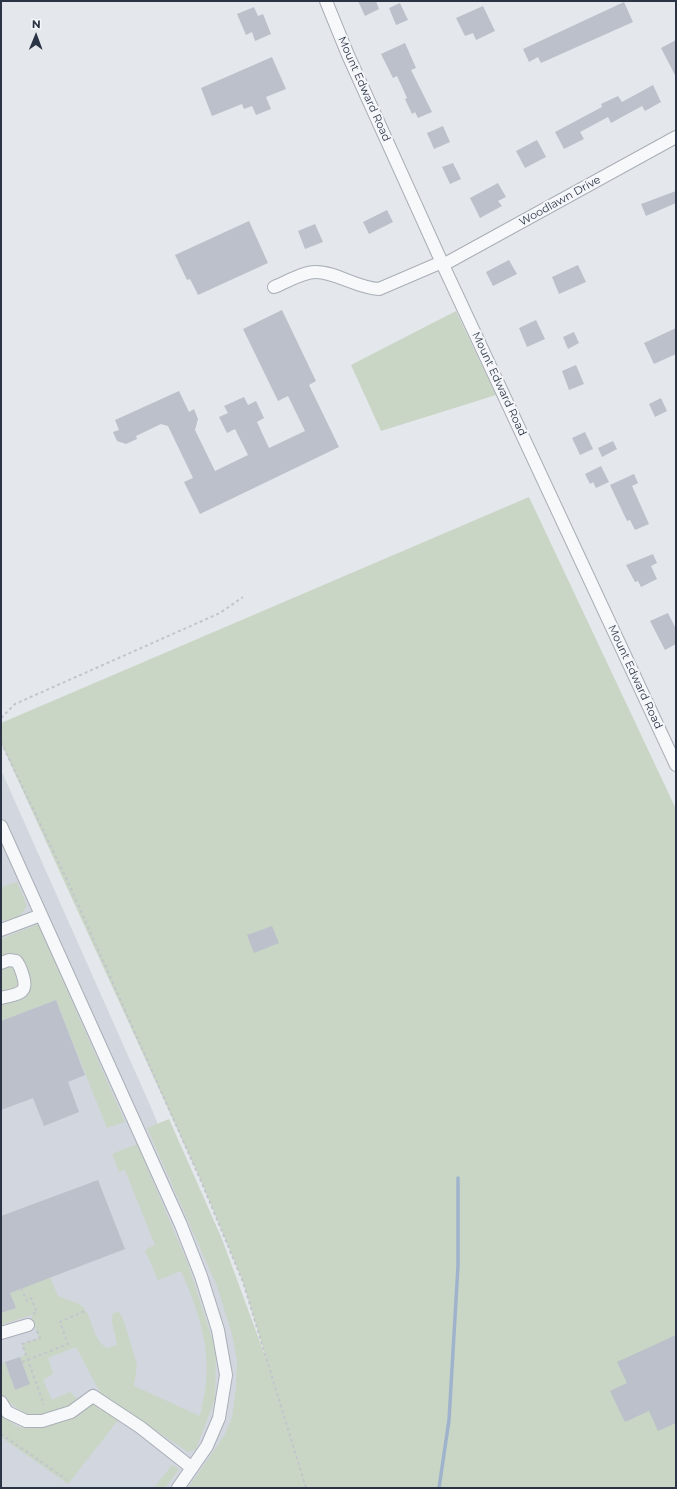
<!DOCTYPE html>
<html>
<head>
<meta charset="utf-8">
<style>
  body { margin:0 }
  #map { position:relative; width:677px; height:1489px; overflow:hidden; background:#e4e7ec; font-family:Montserrat,sans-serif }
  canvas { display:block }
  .frame { position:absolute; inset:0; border:2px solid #2b3445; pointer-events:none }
  .north { position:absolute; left:16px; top:16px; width:40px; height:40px; -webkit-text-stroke:3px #f4f6f9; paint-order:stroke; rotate:1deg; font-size:11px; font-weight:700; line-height:16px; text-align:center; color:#2b3445 }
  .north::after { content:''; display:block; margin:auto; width:14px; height:18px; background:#2b3445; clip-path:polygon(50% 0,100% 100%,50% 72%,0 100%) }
</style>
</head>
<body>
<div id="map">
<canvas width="677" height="1489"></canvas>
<div class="frame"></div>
<div class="north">N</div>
</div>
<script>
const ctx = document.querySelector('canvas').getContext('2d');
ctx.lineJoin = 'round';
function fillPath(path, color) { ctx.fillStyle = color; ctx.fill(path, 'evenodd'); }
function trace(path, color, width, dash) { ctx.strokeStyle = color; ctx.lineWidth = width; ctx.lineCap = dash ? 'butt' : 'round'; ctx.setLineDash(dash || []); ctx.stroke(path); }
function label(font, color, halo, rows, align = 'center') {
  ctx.font = font + ' Montserrat,sans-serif'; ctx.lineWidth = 4; ctx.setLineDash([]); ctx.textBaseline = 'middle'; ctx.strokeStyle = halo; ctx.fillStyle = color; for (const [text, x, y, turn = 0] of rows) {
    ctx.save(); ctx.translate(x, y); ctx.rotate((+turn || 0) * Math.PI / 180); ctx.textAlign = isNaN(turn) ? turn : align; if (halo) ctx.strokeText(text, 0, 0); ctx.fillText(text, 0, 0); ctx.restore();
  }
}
fillPath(new Path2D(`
  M 1,770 L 150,1105 L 266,1380 L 299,1488 L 1,1488 Z`), '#d2d6de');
fillPath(new Path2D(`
  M 456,311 L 496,395 L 381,431 L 351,365 Z
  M 529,497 L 676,809 L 676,1488 L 188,1488 L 224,1436 L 232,1418 L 236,1388 L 237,1360 L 232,1334 L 217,1286 L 147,1128 L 169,1119 L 222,1239 L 267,1361 L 243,1282 L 201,1181 L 1,743 L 1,723 Z
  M 17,882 L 27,906 L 16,921 L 1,920 L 1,887 Z
  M 38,924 L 125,1122 L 107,1128 L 56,1000 L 1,1021 L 1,939 Z
  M 137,1144 L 188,1264 L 216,1351 L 215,1399 L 196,1449 L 188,1452 L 126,1410 L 68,1484 L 1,1437 L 1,1410 C 5,1416 12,1425 19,1427 C 36,1431 78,1417 91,1405 C 94,1401 97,1396 100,1392 L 76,1347 L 48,1358 L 53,1374 L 43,1380 L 52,1400 L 70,1392 L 81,1402 C 55,1413 38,1426 13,1405 C 9,1402 3,1399 2,1395 C 0,1386 1,1373 1,1364 L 5,1362 L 15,1390 L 30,1384 L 20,1357 L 26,1355 L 22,1344 L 39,1338 L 31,1315 L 1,1325 L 1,1313 L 16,1308 L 10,1293 L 50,1277 L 58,1296 C 65,1299 73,1301 79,1304 C 94,1314 90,1338 107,1348 L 117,1345 C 116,1334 110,1323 113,1313 L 119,1312 L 124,1321 L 137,1365 L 134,1386 L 200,1416 C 203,1401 207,1383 207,1367 C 206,1333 195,1302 181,1271 L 158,1280 L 145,1250 L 155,1245 L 125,1170 L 119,1172 L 112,1154 Z
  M 172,1465 L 179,1469 L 165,1488 L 154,1488 Z`), '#c9d6c5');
trace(new Path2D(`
  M 439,1488 L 449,1420 L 458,1266 L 458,1178`), '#9fb4cc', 3.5);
fillPath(new Path2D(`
  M 358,1 L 376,1 L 379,9 L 365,16 Z
  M 624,2 L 633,22 L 541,63 L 538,57 L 529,62 L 523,49 Z
  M 400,3 L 408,20 L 396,25 L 389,8 Z
  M 483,6 L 495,31 L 476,40 L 473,33 L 465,36 L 456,18 Z
  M 254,7 L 258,16 L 263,14 L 271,34 L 255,41 L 252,32 L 246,35 L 237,14 Z
  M 676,40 L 676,77 L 661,48 Z
  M 405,43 L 416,68 L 411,70 L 432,112 L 418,118 L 415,112 L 412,114 L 405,99 L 407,98 L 397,76 L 393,78 L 381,54 Z
  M 272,57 L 286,89 L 266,97 L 271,109 L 256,115 L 252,106 L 244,109 L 242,104 L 212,116 L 201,88 Z
  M 653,85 L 661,102 L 645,111 L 642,106 L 611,123 L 608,117 L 580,132 L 584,139 L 564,149 L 555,132 L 602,107 L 601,104 L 618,96 L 622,102 Z
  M 443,126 L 450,142 L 434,149 L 427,133 Z
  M 537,140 L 546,157 L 525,168 L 516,151 Z
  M 453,163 L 461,179 L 450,184 L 442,167 Z
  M 498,183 L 506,197 L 498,201 L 502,206 L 480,218 L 470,198 Z
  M 676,191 L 676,203 L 646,216 L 641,204 Z
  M 387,210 L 393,222 L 369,234 L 363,222 Z
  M 249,221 L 268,263 L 198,295 L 190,279 L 187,280 L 175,255 Z
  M 315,224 L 323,242 L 305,249 L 298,231 Z
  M 509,260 L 517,274 L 493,286 L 486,272 Z
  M 578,265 L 586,282 L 559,294 L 552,277 Z
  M 282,310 L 316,381 L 309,385 L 339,447 L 200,514 L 184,482 L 193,478 L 168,426 L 161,424 L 136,436 L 137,439 L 126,444 L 117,441 L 113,432 L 119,430 L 115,420 L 179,391 L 189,412 L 194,409 L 198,419 L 195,430 L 215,471 L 248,455 L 235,429 L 227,433 L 219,417 L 228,413 L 224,406 L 244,397 L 248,405 L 256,401 L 264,418 L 257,422 L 269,448 L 305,431 L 288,396 L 278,401 L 243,329 Z
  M 536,320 L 545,339 L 527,347 L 519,328 Z
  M 676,328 L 676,354 L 654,364 L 644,343 Z
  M 574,332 L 579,343 L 568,349 L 563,337 Z
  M 576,365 L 584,384 L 569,390 L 562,371 Z
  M 661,398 L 667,411 L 655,417 L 649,404 Z
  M 585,432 L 593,449 L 580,455 L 572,438 Z
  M 613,441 L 617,449 L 602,457 L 598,448 Z
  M 601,466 L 609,482 L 596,488 L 593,482 L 590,484 L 585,474 Z
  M 634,474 L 638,483 L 632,486 L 649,524 L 635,530 L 630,520 L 627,521 L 610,485 Z
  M 653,554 L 657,563 L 651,566 L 657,579 L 641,587 L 638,581 L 635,582 L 626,565 Z
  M 668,613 L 676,629 L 676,644 L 665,650 L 650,621 Z
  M 272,926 L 279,943 L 254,953 L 247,935 Z
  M 56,1000 L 85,1075 L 68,1082 L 79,1112 L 44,1126 L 33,1098 L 1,1110 L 1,1021 Z
  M 98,1180 L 125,1249 L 10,1293 L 16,1308 L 1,1313 L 1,1216 Z
  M 676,1335 L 676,1423 L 658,1431 L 649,1411 L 625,1422 L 610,1391 L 627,1383 L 617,1362 Z
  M 20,1357 L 30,1384 L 15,1390 L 5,1362 Z`), '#bbc0ca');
const minor = new Path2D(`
  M 326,1 L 348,55 L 443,265 L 676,765
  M 443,265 L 676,137
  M 274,287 C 287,282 302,272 316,272 C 336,272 357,288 379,289 L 442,262
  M 1,826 L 181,1225 L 201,1276 L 218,1330 L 226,1375 L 219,1418 L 207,1446 L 178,1488
  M 1,930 L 41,915
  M 1,963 L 9,960 L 16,961 C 20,965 21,970 23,976 C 29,995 16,994 1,998
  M 1,1333 L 28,1325
  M 1,1402 L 7,1412 L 26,1421 L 42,1421 L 71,1412 L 93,1396 L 140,1427 L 192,1468`);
trace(minor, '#a9aeb7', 14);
trace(new Path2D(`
  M 1,718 L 15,704 L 220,613 L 243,597
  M 1,742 L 68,882 L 201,1181 L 243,1282 L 306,1488
  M 21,1288 L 27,1301 L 31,1298 L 37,1312 L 31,1315
  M 37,1331 L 40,1338 L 22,1344 L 44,1405
  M 22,1362 L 68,1344 L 60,1322 L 85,1311
  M 1,1434 L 66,1479`), '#c2c5cb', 2, [3, 3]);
trace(minor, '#f7f8fa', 12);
label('11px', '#2b3445', '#f4f6f9', [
  ["Mount Edward Road",364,89,66],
  ["Woodlawn Drive",560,201,-29],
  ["Mount Edward Road",499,384,65],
  ["Mount Edward Road",635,677,65]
]);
</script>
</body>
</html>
